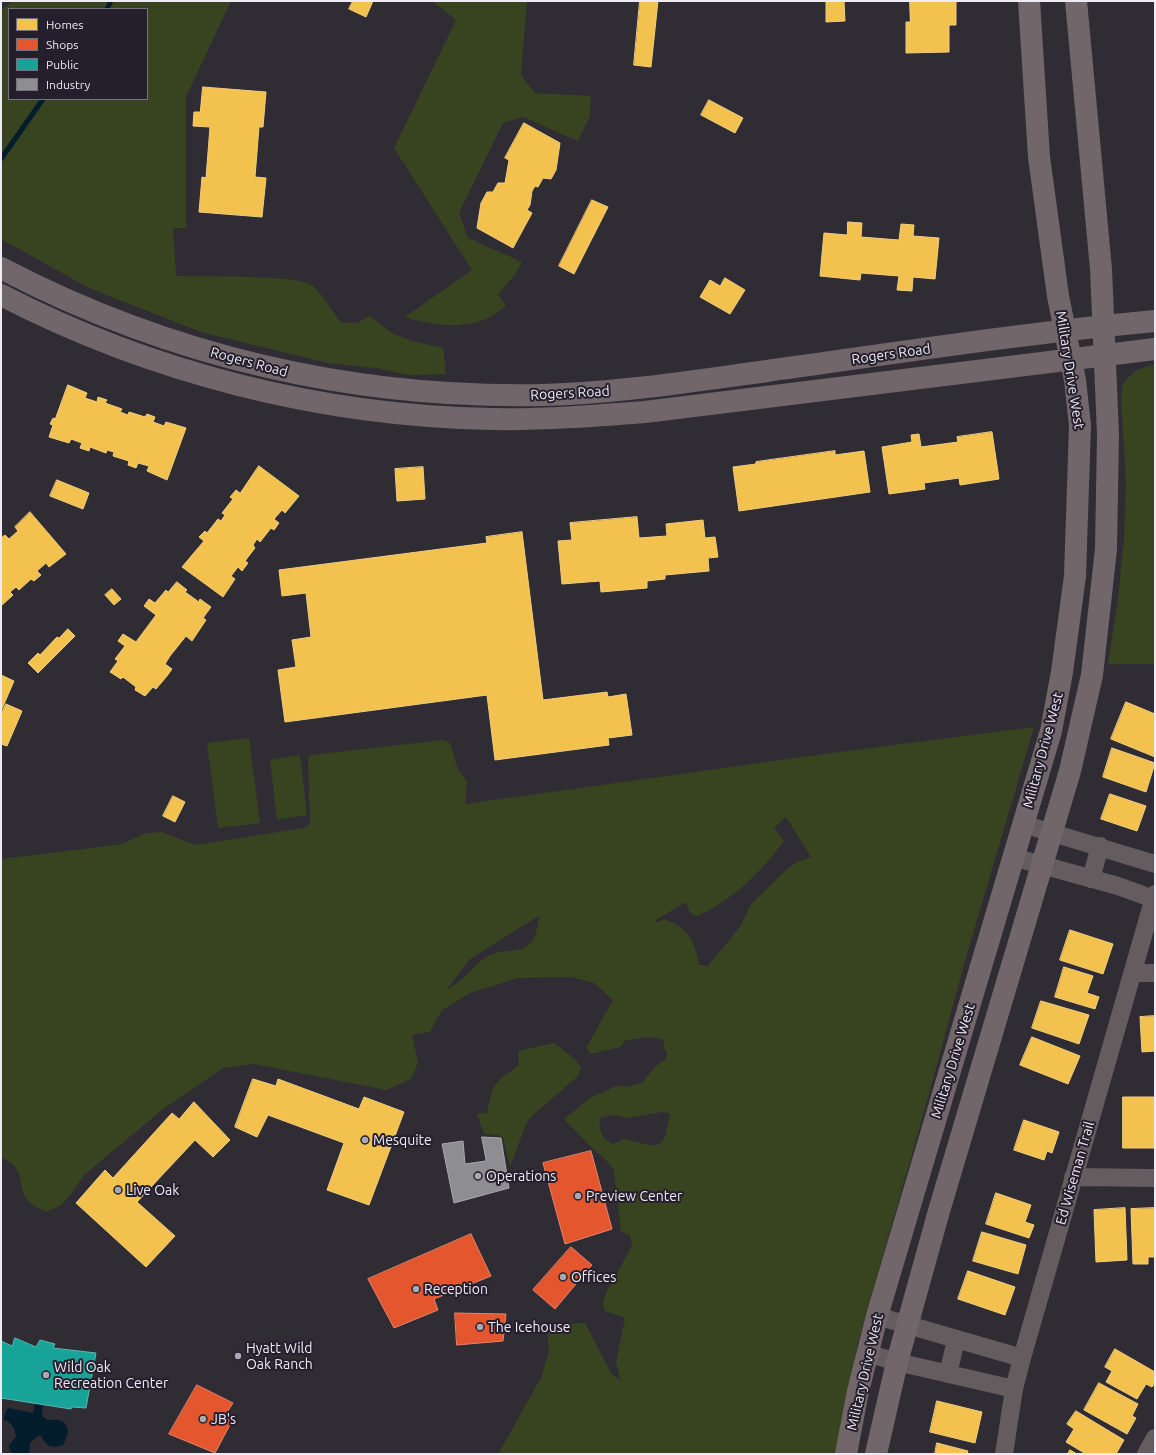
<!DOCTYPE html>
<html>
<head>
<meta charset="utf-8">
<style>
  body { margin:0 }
  #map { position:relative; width:1156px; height:1455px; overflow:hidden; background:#302c34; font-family:Ubuntu,sans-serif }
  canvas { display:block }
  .frame { position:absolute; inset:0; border:2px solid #eeebf4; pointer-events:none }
  .legend { position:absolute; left:8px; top:8px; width:140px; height:92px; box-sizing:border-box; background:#251f2d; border:1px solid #75717d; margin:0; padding:5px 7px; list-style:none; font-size:12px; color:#eeebf4 }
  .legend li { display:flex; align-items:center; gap:8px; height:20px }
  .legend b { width:20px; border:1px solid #75717d }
</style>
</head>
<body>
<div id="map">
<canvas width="1156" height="1455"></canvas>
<div class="frame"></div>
<ul class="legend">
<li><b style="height:11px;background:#f2c14e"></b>Homes</li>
<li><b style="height:11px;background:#e4572e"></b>Shops</li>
<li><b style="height:11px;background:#17a398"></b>Public</li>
<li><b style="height:11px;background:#8d8d92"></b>Industry</li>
</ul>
</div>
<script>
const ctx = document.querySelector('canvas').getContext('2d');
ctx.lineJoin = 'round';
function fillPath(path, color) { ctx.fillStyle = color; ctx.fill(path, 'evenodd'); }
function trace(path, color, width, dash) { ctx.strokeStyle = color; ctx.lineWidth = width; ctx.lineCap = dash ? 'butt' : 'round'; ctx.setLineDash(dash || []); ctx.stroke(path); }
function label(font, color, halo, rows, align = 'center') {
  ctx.font = font + ' Ubuntu,sans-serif'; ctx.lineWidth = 4; ctx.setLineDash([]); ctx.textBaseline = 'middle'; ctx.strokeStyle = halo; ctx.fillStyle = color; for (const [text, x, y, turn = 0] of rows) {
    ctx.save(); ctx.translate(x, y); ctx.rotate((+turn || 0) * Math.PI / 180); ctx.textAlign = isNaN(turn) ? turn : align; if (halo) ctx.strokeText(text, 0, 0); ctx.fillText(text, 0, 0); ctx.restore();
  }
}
fillPath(new Path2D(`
  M 13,1 L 231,1 L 186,97 L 186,228 L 173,228 L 176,276 C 200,277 299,274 313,286 C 324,296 332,311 341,323 L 357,323 L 370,316 L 390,332 L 412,341 L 443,348 L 446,374 L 408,375 L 376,368 L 328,363 L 201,332 L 91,289 L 1,239 L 1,11 ZM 9,9 L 147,9 L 147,99 L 9,99 Z
  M 432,1 L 527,1 L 521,75 L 535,93 L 591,96 L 590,116 L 578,141 L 523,117 L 503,123 L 459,213 L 468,238 L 522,262 L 516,273 L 498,295 L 506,306 C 500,310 494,315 488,318 C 461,330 432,325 405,317 L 472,270 L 394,148 L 456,20 Z
  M 1155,364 L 1155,664 L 1108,664 L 1118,599 L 1124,538 L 1126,481 L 1121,399 L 1123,383 L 1136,370 Z
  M 1034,727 L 965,961 L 924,1112 L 858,1342 L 837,1454 L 498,1454 L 541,1378 L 549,1351 L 547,1325 L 585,1323 L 611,1373 L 621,1381 L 616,1362 L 625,1318 L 605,1311 L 603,1303 L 607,1291 L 632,1246 L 630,1235 L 621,1232 L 614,1170 L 605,1159 L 595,1151 L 564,1119 L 590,1098 L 616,1086 L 630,1086 L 642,1083 L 656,1066 L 665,1060 L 667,1053 L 663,1047 L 665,1040 L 649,1037 L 626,1040 L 620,1047 L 591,1054 L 586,1048 L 613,1000 L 594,983 L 571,977 L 518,978 L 470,993 L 442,1010 L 430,1032 L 412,1035 L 418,1063 L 411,1079 L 386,1090 L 254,1064 L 223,1068 L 162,1110 L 84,1175 L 71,1194 L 60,1206 L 46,1212 C 39,1208 30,1205 26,1198 C 16,1178 26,1170 1,1157 L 1,859 L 123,844 L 143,834 L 161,832 L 195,845 L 304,828 L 310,824 L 308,758 L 311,755 L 443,740 L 450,743 L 458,769 L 467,782 L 465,804 L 824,754 ZM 786,817 L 811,857 L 797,862 L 785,871 L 751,904 L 740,927 L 707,967 L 699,964 C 694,939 688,928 664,919 L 657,922 L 654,921 L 686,902 L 690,913 L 697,916 C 732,901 761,872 784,841 L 774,828 ZM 537,917 L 540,917 C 537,924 537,935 533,940 C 522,954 508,949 493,954 C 475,960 465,982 447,989 L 470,959 ZM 662,1112 L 670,1114 L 665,1137 L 661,1143 L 653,1146 L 624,1139 L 613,1144 C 601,1139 599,1130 600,1118 L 614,1115 L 628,1118 Z
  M 249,738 L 260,823 L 218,828 L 207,743 Z
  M 300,755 L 307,815 L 277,820 L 270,760 Z
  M 554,1043 L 575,1059 L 581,1068 L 578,1076 L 532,1116 L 526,1124 L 510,1167 L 503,1138 L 499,1135 L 484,1134 L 477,1114 L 487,1113 C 493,1082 494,1083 519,1065 L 518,1051 Z`), '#384420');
fillPath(new Path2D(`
  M 35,1403 L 43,1404 L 42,1416 L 46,1419 C 50,1421 55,1419 59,1420 C 72,1424 68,1437 63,1445 C 51,1449 47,1446 41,1436 L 38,1436 L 30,1443 L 29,1454 L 13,1454 L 10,1451 L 9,1445 L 16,1437 C 15,1428 12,1423 3,1419 L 8,1408 L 33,1413 Z`), '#041d2d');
const homes = new Path2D(`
  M 353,1 L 373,1 L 366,17 L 349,9 Z
  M 640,1 L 658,1 L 651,67 L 634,65 Z
  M 844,1 L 845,21 L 826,22 L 826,2 Z
  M 910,1 L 956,1 L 956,25 L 949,25 L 949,52 L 906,53 L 906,22 L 910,22 Z
  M 203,87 L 266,92 L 263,127 L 259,127 L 255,177 L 266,178 L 262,217 L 199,212 L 202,177 L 206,178 L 210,127 L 193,126 L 194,112 L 200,112 Z
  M 709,100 L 743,118 L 735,133 L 701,115 Z
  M 524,123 L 560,143 L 556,170 L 551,179 L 543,178 L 538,187 L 535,186 L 532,191 L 530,205 L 527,210 L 532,213 L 513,248 L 477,228 L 481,203 L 487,192 L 493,192 L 498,183 L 505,183 L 509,160 L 505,158 Z
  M 592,200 L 608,207 L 574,274 L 559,266 Z
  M 848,222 L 862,223 L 861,237 L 899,240 L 901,224 L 914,225 L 913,236 L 939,238 L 935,279 L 913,277 L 912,291 L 897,290 L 899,276 L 861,273 L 860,280 L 820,276 L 824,233 L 847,235 Z
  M 725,278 L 745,290 L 730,314 L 700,297 L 710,280 L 720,286 Z
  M 68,385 L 87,393 L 85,398 L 97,402 L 98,397 L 107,400 L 105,403 L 122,409 L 120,412 L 128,415 L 129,412 L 145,417 L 147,414 L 155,417 L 153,422 L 164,426 L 166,422 L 186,428 L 167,480 L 147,471 L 149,466 L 138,463 L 136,468 L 128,465 L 129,461 L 113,456 L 114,452 L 107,450 L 106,453 L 90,447 L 89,451 L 80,448 L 82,443 L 71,439 L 69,443 L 49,437 L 53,425 L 50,424 L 53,418 L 55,419 Z
  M 992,432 L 999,479 L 960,485 L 959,478 L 924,483 L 925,489 L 889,494 L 882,447 L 912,442 L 911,435 L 919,434 L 921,447 L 958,442 L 957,437 Z
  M 835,451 L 835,455 L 864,451 L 870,492 L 739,511 L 733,467 L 756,464 L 756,462 Z
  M 259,466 L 299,496 L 285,513 L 282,510 L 274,519 L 279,523 L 274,530 L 271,528 L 260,542 L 257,539 L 253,545 L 255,548 L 245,561 L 248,563 L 242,571 L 238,567 L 231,576 L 235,579 L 223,597 L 182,567 L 204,541 L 199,537 L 205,531 L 207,533 L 218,519 L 221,521 L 225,515 L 222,513 L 233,499 L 230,497 L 236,490 L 240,493 Z
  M 423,467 L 425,499 L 397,501 L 395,469 Z
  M 57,480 L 89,493 L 83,509 L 50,496 Z
  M 30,512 L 66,554 L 49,567 L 46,563 L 37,571 L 41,575 L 34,581 L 31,579 L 19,590 L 16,587 L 10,592 L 13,595 L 1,606 L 1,538 L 5,535 L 9,539 L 18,531 L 15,527 Z
  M 637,517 L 639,538 L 667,536 L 666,524 L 703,520 L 705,538 L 715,537 L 718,557 L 708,558 L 709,571 L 665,575 L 665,579 L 647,581 L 647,588 L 601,592 L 600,581 L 562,584 L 558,541 L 572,540 L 570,523 Z
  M 522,532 L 543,700 L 607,692 L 608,697 L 626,694 L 632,735 L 608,738 L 609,745 L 495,760 L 487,695 L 285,722 L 278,670 L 296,667 L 292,640 L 311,637 L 306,593 L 282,596 L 279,570 L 487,543 L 486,537 Z
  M 177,582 L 187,590 L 185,592 L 199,602 L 200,599 L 211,607 L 203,618 L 206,620 L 192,641 L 186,636 L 170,656 L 165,664 L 172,669 L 167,676 L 156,689 L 153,687 L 145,696 L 135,690 L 136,687 L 123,677 L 121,679 L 110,672 L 118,661 L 115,659 L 125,646 L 118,641 L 123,634 L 136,642 L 156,615 L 144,606 L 149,599 L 155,603 L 166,590 L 168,592 Z
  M 112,589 L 121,599 L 114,605 L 105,595 Z
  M 68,629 L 75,636 L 38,673 L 28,663 L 38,653 L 40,655 L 57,637 L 59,638 Z
  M 1,675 L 14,681 L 1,711 Z
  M 1126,702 L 1155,714 L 1155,757 L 1111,739 Z
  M 6,704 L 22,711 L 7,746 L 1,744 L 1,715 Z
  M 1112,748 L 1155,763 L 1146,792 L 1103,777 Z
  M 1110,794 L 1146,806 L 1137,831 L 1101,819 Z
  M 173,796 L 185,802 L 175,822 L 163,816 Z
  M 1070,930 L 1113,944 L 1103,974 L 1060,960 Z
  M 1064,967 L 1093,976 L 1087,993 L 1099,997 L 1095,1009 L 1055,997 Z
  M 1041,1001 L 1089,1015 L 1079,1044 L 1032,1028 Z
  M 1155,1016 L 1155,1051 L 1142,1052 L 1140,1017 Z
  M 1032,1037 L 1080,1056 L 1068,1084 L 1020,1065 Z
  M 253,1079 L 276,1086 L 278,1079 L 359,1109 L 364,1097 L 404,1112 L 369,1205 L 327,1190 L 344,1143 L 268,1115 L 257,1137 L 235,1127 Z
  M 1123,1097 L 1154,1097 L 1154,1148 L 1123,1148 Z
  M 194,1102 L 230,1140 L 213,1157 L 195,1140 L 137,1202 L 175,1236 L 146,1267 L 76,1203 L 105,1170 L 113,1178 L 172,1113 L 179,1119 Z
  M 1024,1120 L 1059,1132 L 1052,1153 L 1047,1151 L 1044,1160 L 1014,1150 Z
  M 996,1193 L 1031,1205 L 1025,1222 L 1034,1225 L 1029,1238 L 986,1224 Z
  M 1125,1208 L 1127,1260 L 1096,1262 L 1094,1210 Z
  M 1155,1208 L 1155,1257 L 1148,1257 L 1148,1264 L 1133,1264 L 1131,1209 Z
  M 982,1232 L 1026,1245 L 1018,1274 L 973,1261 Z
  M 968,1271 L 1015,1287 L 1005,1315 L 958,1299 Z
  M 1115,1349 L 1155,1372 L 1155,1383 L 1152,1387 L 1146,1384 L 1137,1399 L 1106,1382 L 1112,1371 L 1105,1367 Z
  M 1099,1383 L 1138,1404 L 1132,1416 L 1136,1418 L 1127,1434 L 1084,1410 Z
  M 937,1401 L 982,1412 L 975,1443 L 930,1432 Z
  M 1076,1411 L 1124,1440 L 1116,1454 L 1086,1454 L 1066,1442 L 1074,1429 L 1067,1424 Z
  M 937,1443 L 968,1451 L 967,1454 L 935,1454 Z
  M 1070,1450 L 1077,1454 L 1068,1454 Z`);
fillPath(homes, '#f2c14e');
trace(homes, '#f1ce80', 1);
const shops = new Path2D(`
  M 591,1151 L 612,1229 L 565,1244 L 543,1163 Z
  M 471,1234 L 491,1276 L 434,1299 L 438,1310 L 394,1328 L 368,1279 Z
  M 571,1247 L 592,1265 L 555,1309 L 533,1290 Z
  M 455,1313 L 506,1314 L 503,1341 L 457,1345 Z
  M 197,1385 L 233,1403 L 224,1417 L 232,1421 L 215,1453 L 169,1434 Z`);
fillPath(shops, '#e4572e');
trace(shops, '#e78369', 1);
const public = new Path2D(`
  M 15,1338 L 36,1347 L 40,1340 L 55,1344 L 53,1348 L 96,1353 L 86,1408 L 72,1407 L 71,1409 L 1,1398 L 1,1341 L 12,1346 Z`);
fillPath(public, '#17a398');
trace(public, '#58b9b4', 1);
const industry = new Path2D(`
  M 482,1137 L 501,1138 L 509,1188 L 454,1203 L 442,1144 L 463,1141 L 465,1164 L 486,1161 Z`);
fillPath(industry, '#8d8d92');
trace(industry, '#aaa9af', 1);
trace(new Path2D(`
  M 107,9 L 111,1
  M 1,159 L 43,99`), '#041d2d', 5);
trace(new Path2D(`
  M 1023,824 L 1155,864
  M 1013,857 L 1118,886 L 1154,899
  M 1091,879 L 1100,846
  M 1134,973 L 1155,973
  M 1073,1177 L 1155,1178
  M 877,1316 L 1022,1358
  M 867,1353 L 897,1362 L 1014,1389
  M 948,1374 L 956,1340
  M 1004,1454 L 1014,1389 L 1022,1358 L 1155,894
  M 1146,1454 L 1155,1438`), '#645c5e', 18);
trace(new Path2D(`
  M 1,268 C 169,356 353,399 543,395 C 618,393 693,381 767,371 C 896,353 1025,333 1155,321
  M 1,295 C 152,373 321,416 492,419 C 543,420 594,416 645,412 L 1155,349
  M 846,1454 L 858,1391 L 877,1316 L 1051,731 L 1062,672 L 1075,576 L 1080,425 L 1075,380 L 1058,296 L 1039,157 L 1029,1
  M 876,1454 L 897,1362 L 939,1211 L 1070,771 L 1092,675 L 1106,549 L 1108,434 L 1101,269 L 1076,1`), '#71666a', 22);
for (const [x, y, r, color] of [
  [365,1140,4,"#aca8b1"],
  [478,1176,4,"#aca8b1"],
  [118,1190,4,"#aca8b1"],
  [578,1196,4,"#aca8b1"],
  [563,1277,4,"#aca8b1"],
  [416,1289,4,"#aca8b1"],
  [480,1327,4,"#aca8b1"],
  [238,1356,4,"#aca8b1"],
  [46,1375,4,"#aca8b1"],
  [203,1419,4,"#aca8b1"]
]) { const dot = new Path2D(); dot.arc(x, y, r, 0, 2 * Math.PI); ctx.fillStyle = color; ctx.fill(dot); trace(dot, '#251f2d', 1.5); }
label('14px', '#eeebf4', '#251f2d', [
  ["Rogers Road",891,354,-8],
  ["Rogers Road",249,362,15],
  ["Military Drive West",1070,370,81],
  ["Rogers Road",570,393,-3],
  ["Military Drive West",1043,750,-75],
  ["Military Drive West",953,1061,-73],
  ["Ed Wiseman Trail",1075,1173,-74],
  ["Military Drive West",865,1372,-77]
]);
label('14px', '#eeebf4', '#251f2d', [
  ["Mesquite",373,1140],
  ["Operations",486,1176],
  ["Live Oak",126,1190],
  ["Preview Center",586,1196],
  ["Offices",571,1277],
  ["Reception",424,1289],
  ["The Icehouse",488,1327],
  ["Hyatt Wild",246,1348],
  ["Oak Ranch",246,1364],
  ["Wild Oak",54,1367],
  ["Recreation Center",54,1383],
  ["JB's",211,1419]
], 'left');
</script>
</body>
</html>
